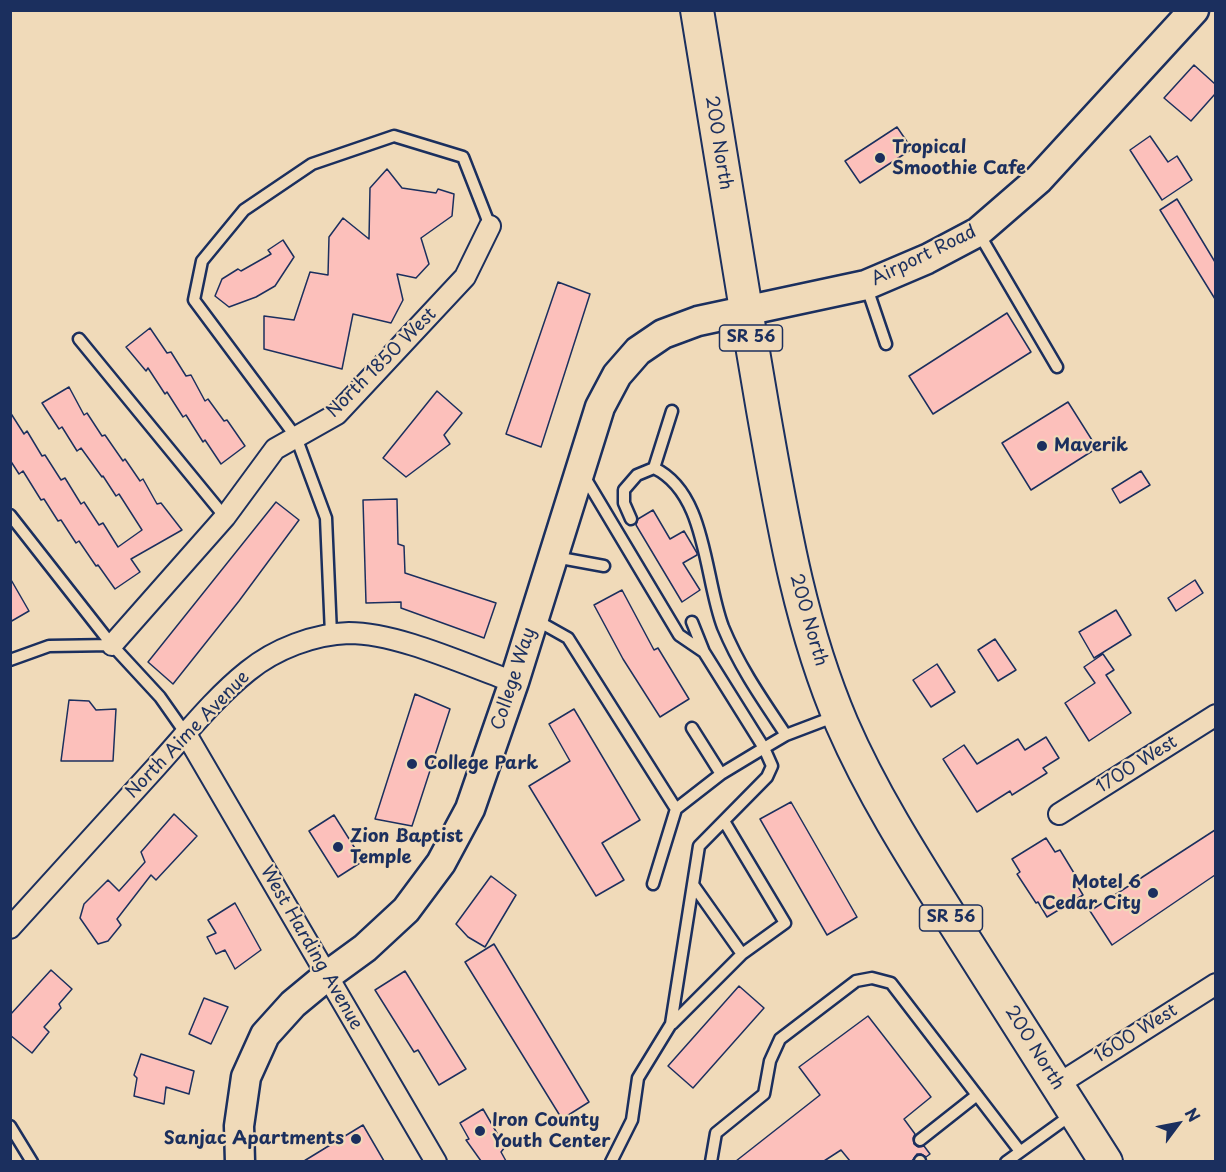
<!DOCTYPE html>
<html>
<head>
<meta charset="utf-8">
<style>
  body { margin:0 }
  #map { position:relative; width:1226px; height:1172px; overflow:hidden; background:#f0dab9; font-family:"Playpen Sans",sans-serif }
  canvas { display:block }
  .frame { position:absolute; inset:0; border:12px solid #1b2f5e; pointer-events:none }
  .north { position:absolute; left:1148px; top:1094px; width:60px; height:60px; -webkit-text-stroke:4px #f0dab9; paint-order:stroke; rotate:58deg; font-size:16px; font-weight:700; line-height:24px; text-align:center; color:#1b2f5e }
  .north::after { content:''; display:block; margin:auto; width:21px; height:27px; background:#1b2f5e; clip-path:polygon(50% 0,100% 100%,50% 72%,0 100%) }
</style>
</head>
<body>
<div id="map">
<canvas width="1226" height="1172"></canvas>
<div class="frame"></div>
<div class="north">N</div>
</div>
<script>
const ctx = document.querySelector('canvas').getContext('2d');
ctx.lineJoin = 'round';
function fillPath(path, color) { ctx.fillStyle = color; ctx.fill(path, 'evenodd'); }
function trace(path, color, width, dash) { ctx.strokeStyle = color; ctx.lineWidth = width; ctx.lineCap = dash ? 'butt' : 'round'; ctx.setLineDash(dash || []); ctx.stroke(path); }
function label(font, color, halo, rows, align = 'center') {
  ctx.font = font + ' "Playpen Sans",sans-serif'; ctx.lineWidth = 4.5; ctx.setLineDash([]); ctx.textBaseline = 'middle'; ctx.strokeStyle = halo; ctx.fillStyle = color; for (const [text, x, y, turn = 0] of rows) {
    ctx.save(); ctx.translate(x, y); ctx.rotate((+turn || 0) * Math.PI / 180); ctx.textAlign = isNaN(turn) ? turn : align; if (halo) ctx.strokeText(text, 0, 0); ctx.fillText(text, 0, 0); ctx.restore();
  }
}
const building = new Path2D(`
  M 1194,65 L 1215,84 L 1215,94 L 1191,121 L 1164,98 Z
  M 897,127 L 912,149 L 860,183 L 845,161 Z
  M 1150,136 L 1168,162 L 1177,156 L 1192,180 L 1162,200 L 1130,150 Z
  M 387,169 L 402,188 L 436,193 L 438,189 L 454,194 L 452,216 L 421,238 L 429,264 L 416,278 L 397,274 L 403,300 L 391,323 L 353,314 L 342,369 L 264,349 L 264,316 L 294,320 L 310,272 L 328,275 L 329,237 L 343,218 L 369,239 L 370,188 Z
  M 1177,199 L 1215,262 L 1215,299 L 1160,210 Z
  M 283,240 L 294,257 L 275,286 L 256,297 L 229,307 L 215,296 L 222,279 L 238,269 L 241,271 L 271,254 L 268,250 Z
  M 558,282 L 590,294 L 541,447 L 506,434 Z
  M 1007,313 L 1031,352 L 933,414 L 909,376 Z
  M 150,328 L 167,353 L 171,352 L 186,376 L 191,375 L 205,401 L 208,399 L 224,421 L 227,420 L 245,446 L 221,464 L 205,440 L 203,442 L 186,415 L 183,417 L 167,392 L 165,394 L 148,368 L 146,371 L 126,347 Z
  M 69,387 L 84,415 L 87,413 L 102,436 L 105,435 L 123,461 L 125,459 L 140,481 L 143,479 L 157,504 L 161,503 L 182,530 L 131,559 L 140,572 L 115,589 L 98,565 L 96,566 L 79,541 L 76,543 L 61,520 L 58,521 L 44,499 L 41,500 L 23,471 L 19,474 L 10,460 L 10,412 L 24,434 L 27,431 L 42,456 L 45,455 L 61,480 L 65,478 L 81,504 L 84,502 L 99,525 L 103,523 L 118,547 L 142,530 L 119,494 L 116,496 L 103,476 L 102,477 L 81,448 L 77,451 L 62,427 L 59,429 L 42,403 Z
  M 437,391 L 462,413 L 444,435 L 450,444 L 406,477 L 383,458 Z
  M 1068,402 L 1097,448 L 1031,490 L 1002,443 Z
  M 1141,471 L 1150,485 L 1120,503 L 1112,489 Z
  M 397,499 L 398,544 L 404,546 L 405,573 L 496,603 L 484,638 L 401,608 L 401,602 L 366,603 L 363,500 Z
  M 276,502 L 299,520 L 239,601 L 173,684 L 148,662 Z
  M 653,510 L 670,539 L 684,531 L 697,553 L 697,555 L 683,563 L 700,590 L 682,602 L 636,525 L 638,519 Z
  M 10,578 L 29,611 L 10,622 Z
  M 1195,580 L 1203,593 L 1176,611 L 1168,598 Z
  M 622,590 L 654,650 L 658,648 L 689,699 L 660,717 L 623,659 L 594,605 Z
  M 1116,610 L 1131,635 L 1094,658 L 1079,632 Z
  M 995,639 L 1016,670 L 998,681 L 978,650 Z
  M 1103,654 L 1114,670 L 1106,675 L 1131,713 L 1089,741 L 1065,703 L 1095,683 L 1084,667 Z
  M 937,664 L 955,692 L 931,707 L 913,680 Z
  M 415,694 L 450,709 L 412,826 L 375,819 Z
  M 69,700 L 89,701 L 96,710 L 116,709 L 113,761 L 61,761 Z
  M 574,709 L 640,820 L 602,843 L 624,880 L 596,896 L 529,786 L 570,761 L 549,724 Z
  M 1046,737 L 1059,758 L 1043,768 L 1047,773 L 1012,795 L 1010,791 L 977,812 L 943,759 L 964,745 L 977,764 L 1018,739 L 1025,750 Z
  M 791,802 L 857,917 L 827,935 L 760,819 Z
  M 174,814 L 197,836 L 156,880 L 151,875 L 117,919 L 121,925 L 108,941 L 98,944 L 80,918 L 84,904 L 108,880 L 119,891 L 145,862 L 141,852 Z
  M 334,815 L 363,861 L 338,877 L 309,831 Z
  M 1215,830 L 1215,875 L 1112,945 L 1090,911 Z
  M 1046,838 L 1055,852 L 1060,850 L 1077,878 L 1074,880 L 1083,895 L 1047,917 L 1038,902 L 1036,903 L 1017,874 L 1020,872 L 1012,859 Z
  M 491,876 L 516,895 L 485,947 L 468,937 L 456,924 Z
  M 235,903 L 261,950 L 235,969 L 225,950 L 216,954 L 207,937 L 216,933 L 208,920 Z
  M 494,944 L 589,1102 L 562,1119 L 465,962 Z
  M 51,970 L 72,989 L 59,1004 L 61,1008 L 44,1027 L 49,1032 L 32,1053 L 10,1035 L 10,1015 Z
  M 405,971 L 466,1069 L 439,1085 L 418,1050 L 414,1052 L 375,990 Z
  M 739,986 L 764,1008 L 693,1088 L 668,1066 Z
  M 204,998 L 228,1007 L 211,1044 L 189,1034 Z
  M 868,1016 L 931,1097 L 904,1119 L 915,1134 L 913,1138 L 914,1144 L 918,1147 L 924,1146 L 930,1154 L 926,1157 L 921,1154 L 917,1154 L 912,1161 L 850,1161 L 841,1150 L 824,1161 L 736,1161 L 820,1095 L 799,1067 Z
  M 141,1054 L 194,1071 L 189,1094 L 166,1087 L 164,1104 L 134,1096 L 137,1078 L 134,1075 Z
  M 483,1109 L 505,1147 L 501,1152 L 506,1161 L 481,1161 L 466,1140 L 469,1139 L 460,1123 Z
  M 363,1125 L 384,1161 L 304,1161 Z`);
fillPath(building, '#fcc0bb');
trace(building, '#1b2f5e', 1.5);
const lane = new Path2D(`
  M 978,232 L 1057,367
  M 866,285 L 886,344
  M 79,339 L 225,517
  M 654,468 C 707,493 704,578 723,627 C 740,668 762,699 786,735
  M 584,476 L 679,635 L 704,652
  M 10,515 L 112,645 L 160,697 L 186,734
  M 631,519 L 624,503 L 624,490 L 637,475 L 654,468 L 672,411
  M 555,557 L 604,566
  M 536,620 L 568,638 L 676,809 L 721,774 L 692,728
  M 692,622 L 704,652 L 764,748 L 721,774
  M 331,634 L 326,518 L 296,437 L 194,300 L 202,261 L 244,210 L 312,164 L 394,136 L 463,157 L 490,226
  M 10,660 L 49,646 L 112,645
  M 653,884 L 676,809
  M 694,886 L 742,954
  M 672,1024 L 742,954 L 785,923 L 724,821
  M 10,1126 L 32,1162
  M 920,1140 L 977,1095
  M 920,1161 L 920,1162
  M 611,1162 L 632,1120 L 638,1078 L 671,1024 L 699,846 L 767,777 L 772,766 L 764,748 L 786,735 L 836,716
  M 711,1162 L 716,1133 L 764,1094 L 770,1061 L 780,1039 L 856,981 L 872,978 L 891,983 L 1019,1150
  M 1006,1162 L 1071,1115`);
const street = new Path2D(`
  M 112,645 L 225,517 L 275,449 L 337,414 L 465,277 L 490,226
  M 186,734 L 436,1162
  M 1059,814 L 1216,715
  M 10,928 C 59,874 108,820 157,766 C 186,734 214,698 248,671 C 275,649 314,634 349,633 C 398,633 466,665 514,682
  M 1057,1085 L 1216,984`);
const secondary = new Path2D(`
  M 240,1162 L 239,1126 L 246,1077 L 265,1035 L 293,1004 L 328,975 L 365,948 L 406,910 L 441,863 L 470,809 L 514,682 L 600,407 L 617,375 L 638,351 L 663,334 L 698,321 L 866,285 L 927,259 L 978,232 L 1038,180 L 1194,10`);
const primary = new Path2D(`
  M 697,10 C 719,144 740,277 763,410 C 782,517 799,624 842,724 C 875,800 921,870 965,940 C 1012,1014 1059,1088 1106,1162`);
trace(lane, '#1b2f5e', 15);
trace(street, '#1b2f5e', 24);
trace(secondary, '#1b2f5e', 33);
trace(primary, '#1b2f5e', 36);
trace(lane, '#f0dab9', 10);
trace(street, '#f0dab9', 20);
trace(secondary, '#f0dab9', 28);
trace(primary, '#f0dab9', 32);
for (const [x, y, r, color] of [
  [880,158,6,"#1b2f5e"],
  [1042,446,6,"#1b2f5e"],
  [412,764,6,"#1b2f5e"],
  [338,847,6,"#1b2f5e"],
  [1153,893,6,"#1b2f5e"],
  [480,1131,6,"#1b2f5e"],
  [356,1139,6,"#1b2f5e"]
]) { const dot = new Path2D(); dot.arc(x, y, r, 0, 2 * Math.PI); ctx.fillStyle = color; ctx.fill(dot); trace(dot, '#f0dab9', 2); }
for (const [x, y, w] of [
  [751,338,63],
  [951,918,63]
]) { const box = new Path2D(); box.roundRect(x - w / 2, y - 13, w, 26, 4.5); ctx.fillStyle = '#f0dab9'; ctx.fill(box); trace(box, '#1b2f5e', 1.5); }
label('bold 16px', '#1b2f5e', null, [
  ["SR 56",751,338],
  ["SR 56",951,918]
]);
label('18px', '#1b2f5e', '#f0dab9', [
  ["200 North",718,143,81],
  ["Airport Road",924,256,-26],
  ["North 1850 West",382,363,-45],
  ["200 North",808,620,74],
  ["College Way",514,679,-72],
  ["North Aime Avenue",188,735,-46],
  ["1700 West",1137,765,-32],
  ["West Harding Avenue",311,948,60],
  ["1600 West",1136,1034,-32],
  ["200 North",1034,1048,58]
]);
label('bold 18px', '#1b2f5e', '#f0dab9', [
  ["Tropical",892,148],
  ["Smoothie Cafe",892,169],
  ["Maverik",1054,446],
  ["College Park",424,764],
  ["Zion Baptist",350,837],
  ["Temple",350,858],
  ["Motel 6",1141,883,"right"],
  ["Cedar City",1141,904,"right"],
  ["Iron County",492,1121],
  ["Youth Center",492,1142],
  ["Sanjac Apartments",344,1139,"right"]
], 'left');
</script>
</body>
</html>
